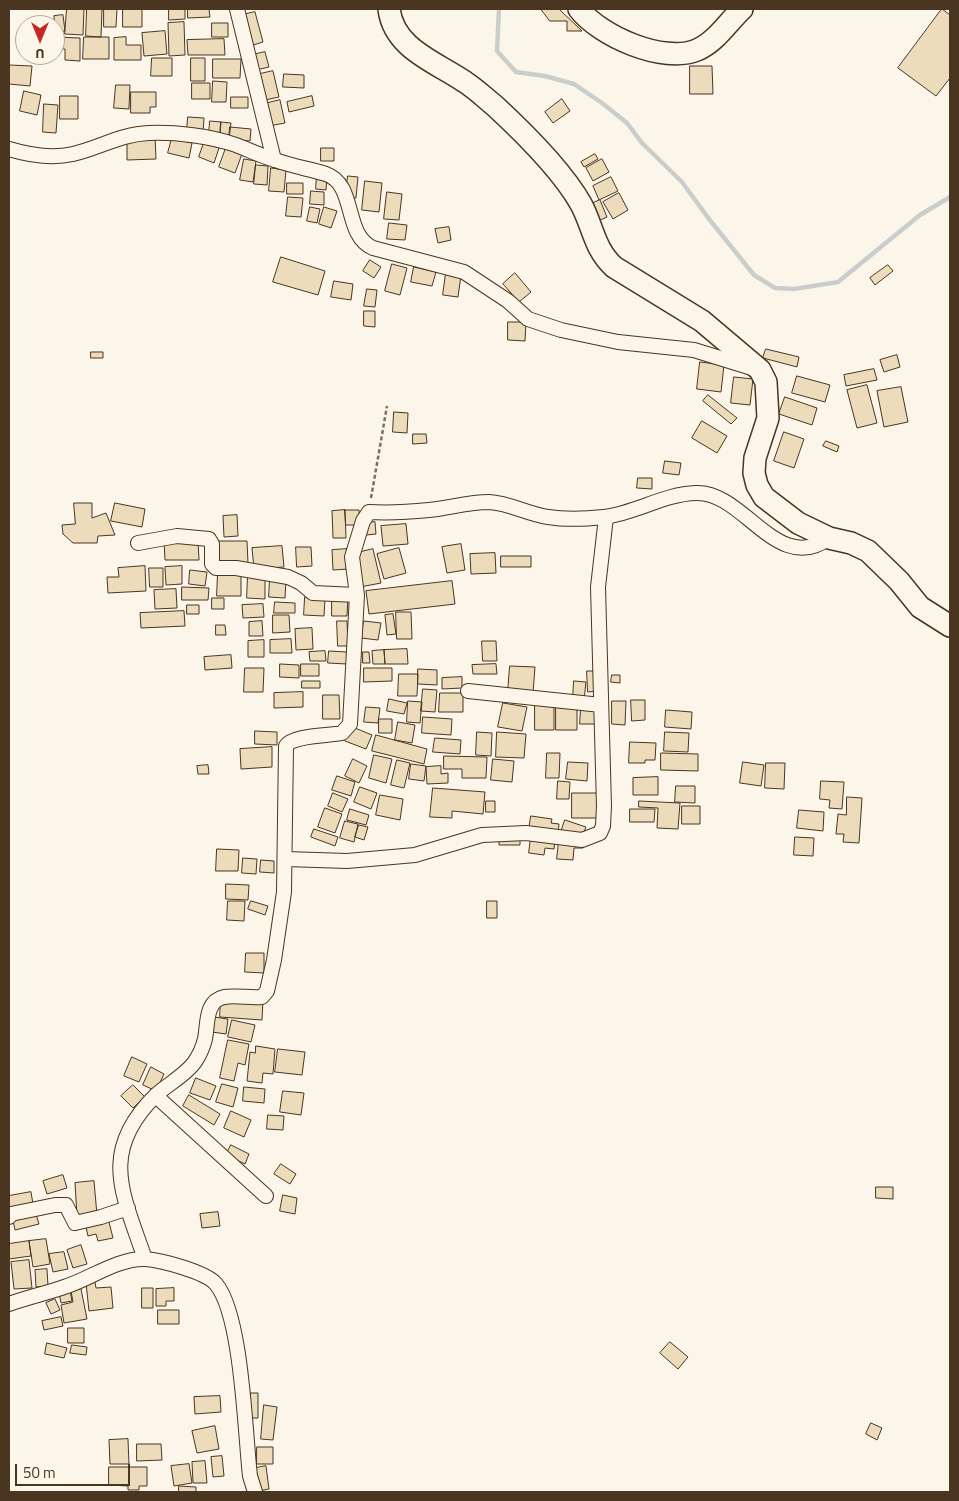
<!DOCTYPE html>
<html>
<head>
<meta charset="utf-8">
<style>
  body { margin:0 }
  #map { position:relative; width:959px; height:1501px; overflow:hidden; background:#fbf6e9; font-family:"Titillium Web",sans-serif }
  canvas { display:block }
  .frame { position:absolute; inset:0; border:10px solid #4a3520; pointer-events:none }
  .north { position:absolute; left:15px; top:15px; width:50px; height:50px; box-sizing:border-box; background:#fbf6e9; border:1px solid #b4a999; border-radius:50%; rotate:180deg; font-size:14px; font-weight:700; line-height:20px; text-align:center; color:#4a3520 }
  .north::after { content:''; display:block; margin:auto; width:18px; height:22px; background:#c62828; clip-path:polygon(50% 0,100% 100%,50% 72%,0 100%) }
  .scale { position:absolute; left:15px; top:1464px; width:115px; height:22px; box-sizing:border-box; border:2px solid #4a3520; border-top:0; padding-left:6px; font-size:15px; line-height:18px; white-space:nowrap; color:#4a3520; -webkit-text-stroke:4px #fbf6e9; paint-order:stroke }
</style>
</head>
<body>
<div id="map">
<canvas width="959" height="1501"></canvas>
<div class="frame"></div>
<div class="north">U</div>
<div class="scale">50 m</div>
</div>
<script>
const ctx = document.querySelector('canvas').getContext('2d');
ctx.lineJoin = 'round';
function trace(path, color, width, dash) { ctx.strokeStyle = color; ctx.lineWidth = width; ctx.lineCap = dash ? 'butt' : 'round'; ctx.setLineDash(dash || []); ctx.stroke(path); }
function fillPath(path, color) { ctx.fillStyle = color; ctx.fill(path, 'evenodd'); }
trace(new Path2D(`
  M 499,9 L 497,51 L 516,72 L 545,76 L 574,84 L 602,103 L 627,123 L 642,143 L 682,182 L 709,219 L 754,275 L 775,288 L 794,289 L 838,282 L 920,215 L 950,197`), '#c9cecd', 4.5);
const building = new Path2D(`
  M 67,9 L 84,9 L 83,35 L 65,34 Z
  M 87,9 L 102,9 L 101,37 L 86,36 Z
  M 104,9 L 117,9 L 116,27 L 104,27 Z
  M 123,9 L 142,9 L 142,27 L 123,27 Z
  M 169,9 L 185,9 L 185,19 L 169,20 Z
  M 188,9 L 209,9 L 210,17 L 188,18 Z
  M 541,9 L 559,9 L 582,31 L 567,31 L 567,21 L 550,21 Z
  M 942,9 L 950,15 L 950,78 L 936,96 L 898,68 Z
  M 255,12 L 263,42 L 250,46 L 242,15 Z
  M 63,15 L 65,31 L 55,32 L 54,16 Z
  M 184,22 L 185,55 L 169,56 L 168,23 Z
  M 212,23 L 228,23 L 228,37 L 212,37 Z
  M 165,31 L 167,54 L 144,56 L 142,33 Z
  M 55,37 L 80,38 L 80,61 L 65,60 L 65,49 L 55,49 Z
  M 84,37 L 109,37 L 109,59 L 83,59 Z
  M 126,37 L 126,45 L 141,45 L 141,60 L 114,60 L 114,38 Z
  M 224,39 L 225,55 L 188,55 L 187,40 Z
  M 265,52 L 269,67 L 256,70 L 252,55 Z
  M 152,58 L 172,58 L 172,76 L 151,76 Z
  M 191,58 L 205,58 L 205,81 L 191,81 Z
  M 213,59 L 241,59 L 240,78 L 213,78 Z
  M 9,65 L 32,66 L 30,86 L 9,84 Z
  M 690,66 L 712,66 L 713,94 L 690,94 Z
  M 273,71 L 279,97 L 265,100 L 260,74 Z
  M 284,74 L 304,75 L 304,88 L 283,87 Z
  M 213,81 L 227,82 L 226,102 L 212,102 Z
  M 192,83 L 210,83 L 210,99 L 192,99 Z
  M 116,85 L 130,85 L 129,109 L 114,108 Z
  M 24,91 L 41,95 L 37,115 L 20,111 Z
  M 131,92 L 156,92 L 156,107 L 150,107 L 150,113 L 131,113 Z
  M 60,96 L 78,96 L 78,119 L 60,119 Z
  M 312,96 L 314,106 L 289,112 L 287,102 Z
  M 231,97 L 248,97 L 248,108 L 231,108 Z
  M 562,99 L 570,111 L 553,123 L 545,112 Z
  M 280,100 L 285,123 L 269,126 L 264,104 Z
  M 44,104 L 58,105 L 56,133 L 43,132 Z
  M 188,117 L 204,118 L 203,132 L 187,131 Z
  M 210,121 L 221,122 L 220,135 L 209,134 Z
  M 221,122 L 231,123 L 229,139 L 220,138 Z
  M 230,127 L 251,129 L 250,141 L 229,139 Z
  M 155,136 L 156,159 L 127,160 L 127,137 Z
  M 172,138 L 192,143 L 189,158 L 168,153 Z
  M 204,143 L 219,148 L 214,163 L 199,157 Z
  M 226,148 L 242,154 L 235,173 L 219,167 Z
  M 321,148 L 334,148 L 334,161 L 321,161 Z
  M 595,154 L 598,159 L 584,167 L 581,162 Z
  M 244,159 L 256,161 L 253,182 L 240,180 Z
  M 602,159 L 609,172 L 593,181 L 586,168 Z
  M 256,165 L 268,166 L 267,185 L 254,184 Z
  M 271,168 L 286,170 L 284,192 L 269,191 Z
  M 317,175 L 327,176 L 326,190 L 316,189 Z
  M 348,176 L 358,177 L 356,198 L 345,197 Z
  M 611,177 L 618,191 L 599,200 L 593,186 Z
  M 365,181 L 382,183 L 379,212 L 362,210 Z
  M 287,183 L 303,183 L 303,194 L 287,194 Z
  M 311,191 L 324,192 L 324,205 L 310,204 Z
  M 387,192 L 402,194 L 399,220 L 384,219 Z
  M 619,193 L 628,210 L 613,219 L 603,202 Z
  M 288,197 L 303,198 L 301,217 L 286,216 Z
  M 600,200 L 607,217 L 598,221 L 591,204 Z
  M 310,207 L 320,209 L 317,223 L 307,221 Z
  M 324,207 L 337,211 L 331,228 L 319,224 Z
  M 389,223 L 407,225 L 405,240 L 387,239 Z
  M 449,227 L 451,240 L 438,243 L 435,229 Z
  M 281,257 L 325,271 L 318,295 L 273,282 Z
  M 370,260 L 381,267 L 374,278 L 363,271 Z
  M 392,264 L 407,268 L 400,295 L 385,291 Z
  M 888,265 L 893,271 L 875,285 L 870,278 Z
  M 414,267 L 436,272 L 432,286 L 411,282 Z
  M 446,273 L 461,275 L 458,297 L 443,295 Z
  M 515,273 L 531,292 L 519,302 L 503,284 Z
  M 334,281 L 353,284 L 351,300 L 331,297 Z
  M 367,289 L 377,290 L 375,307 L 364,306 Z
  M 364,311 L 375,311 L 375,327 L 364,326 Z
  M 508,322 L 526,322 L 525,341 L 508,340 Z
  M 766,349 L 799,357 L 797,367 L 763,358 Z
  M 91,352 L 103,352 L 103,358 L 91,358 Z
  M 897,355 L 900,367 L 884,372 L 880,360 Z
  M 700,362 L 724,365 L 721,392 L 697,389 Z
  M 874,369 L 877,380 L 846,386 L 844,375 Z
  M 797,376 L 830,385 L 825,402 L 792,393 Z
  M 734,377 L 753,379 L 750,405 L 731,403 Z
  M 867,385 L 877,423 L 857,428 L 847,390 Z
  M 901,387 L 908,422 L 884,427 L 877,391 Z
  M 708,395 L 737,418 L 731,424 L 703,401 Z
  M 785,397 L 817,408 L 812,425 L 779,414 Z
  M 394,412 L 408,413 L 407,433 L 393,432 Z
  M 702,421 L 727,436 L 717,453 L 692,438 Z
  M 784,432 L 804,439 L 794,468 L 774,461 Z
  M 413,434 L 426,434 L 427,443 L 413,444 Z
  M 826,441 L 839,446 L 837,452 L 823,446 Z
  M 665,461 L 681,463 L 679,475 L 663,473 Z
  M 638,478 L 652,478 L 652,489 L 637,488 Z
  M 74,503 L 92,503 L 92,518 L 106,513 L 115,535 L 98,536 L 97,543 L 73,543 L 63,534 L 62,525 L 75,524 Z
  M 115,503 L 145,509 L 142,527 L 111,521 Z
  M 345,510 L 346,538 L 333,538 L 332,511 Z
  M 345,510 L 359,510 L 360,525 L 346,525 Z
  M 237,515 L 238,536 L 224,537 L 223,516 Z
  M 375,522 L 376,534 L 366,535 L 364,523 Z
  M 406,524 L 408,544 L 383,546 L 381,526 Z
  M 198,540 L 199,560 L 165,560 L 164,541 Z
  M 218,541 L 247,541 L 248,563 L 218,563 Z
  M 461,544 L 465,570 L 447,573 L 442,547 Z
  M 282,546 L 284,567 L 254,569 L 252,548 Z
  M 296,547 L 311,547 L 312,566 L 297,567 Z
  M 399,548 L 406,573 L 384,579 L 377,554 Z
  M 348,549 L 349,569 L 333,570 L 332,550 Z
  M 373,549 L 381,583 L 360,587 L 353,554 Z
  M 495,553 L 496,573 L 471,574 L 470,554 Z
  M 501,556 L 531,556 L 531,567 L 501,567 Z
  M 145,566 L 146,591 L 108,593 L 107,577 L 119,577 L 118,568 Z
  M 182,566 L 182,584 L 166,585 L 165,567 Z
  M 149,568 L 163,568 L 163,587 L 150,587 Z
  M 190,570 L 207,572 L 205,586 L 189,584 Z
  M 218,572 L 241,573 L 241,596 L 217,596 Z
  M 248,574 L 265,575 L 265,599 L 247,598 Z
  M 270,579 L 286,579 L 285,598 L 269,597 Z
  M 452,581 L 455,604 L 369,614 L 366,591 Z
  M 182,587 L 209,588 L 208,600 L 182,600 Z
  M 176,589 L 177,608 L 155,609 L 154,590 Z
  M 332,596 L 348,596 L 347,616 L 332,616 Z
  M 305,597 L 325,598 L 324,616 L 304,615 Z
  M 212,598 L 224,598 L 224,609 L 212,609 Z
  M 275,602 L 295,603 L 295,613 L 274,613 Z
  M 263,604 L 264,617 L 243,618 L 242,605 Z
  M 187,605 L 199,605 L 199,614 L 187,614 Z
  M 184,611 L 185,626 L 141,628 L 140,613 Z
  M 396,612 L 411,612 L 412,639 L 397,639 Z
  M 393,614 L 396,634 L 387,635 L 385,615 Z
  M 273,615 L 289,615 L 290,632 L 273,633 Z
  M 262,621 L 263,636 L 249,636 L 249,622 Z
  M 337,621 L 347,621 L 348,646 L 338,646 Z
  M 364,621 L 381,623 L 378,640 L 361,638 Z
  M 216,625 L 225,625 L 226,635 L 216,635 Z
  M 312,628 L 313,649 L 296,650 L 295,629 Z
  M 291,639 L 292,653 L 270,653 L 270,640 Z
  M 264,640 L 264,657 L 248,657 L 248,641 Z
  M 482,641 L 496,641 L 497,661 L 483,661 Z
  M 407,649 L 408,664 L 385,664 L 384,650 Z
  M 384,650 L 385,664 L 373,664 L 372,651 Z
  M 325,651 L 326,661 L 310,661 L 309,652 Z
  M 329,651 L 347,652 L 347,664 L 328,663 Z
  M 363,652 L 369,652 L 370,663 L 363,663 Z
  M 231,655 L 232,668 L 205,670 L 204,657 Z
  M 280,664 L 299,665 L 299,678 L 280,677 Z
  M 301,664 L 319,664 L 319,676 L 301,676 Z
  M 496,664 L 497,674 L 473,674 L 472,665 Z
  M 510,666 L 535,667 L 533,693 L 508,692 Z
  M 245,668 L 264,668 L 263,692 L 244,692 Z
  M 364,668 L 392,668 L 392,681 L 364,682 Z
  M 418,669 L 437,670 L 437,685 L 418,684 Z
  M 587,671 L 596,671 L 597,691 L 588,692 Z
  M 399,674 L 418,674 L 417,696 L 398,696 Z
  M 612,675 L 620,675 L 620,683 L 611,682 Z
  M 462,677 L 462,688 L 442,689 L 442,678 Z
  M 302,681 L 320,681 L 320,688 L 302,688 Z
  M 574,681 L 586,682 L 584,700 L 573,699 Z
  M 423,689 L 437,690 L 435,712 L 421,711 Z
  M 303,692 L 303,707 L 274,708 L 274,693 Z
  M 440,693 L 463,693 L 463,712 L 439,712 Z
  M 323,695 L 339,695 L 340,719 L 323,719 Z
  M 389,699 L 407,703 L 404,714 L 387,711 Z
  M 631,700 L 645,700 L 645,720 L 632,721 Z
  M 408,701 L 422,702 L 420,723 L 407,722 Z
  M 535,701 L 554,701 L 554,730 L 535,730 Z
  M 612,701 L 626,701 L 625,725 L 612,724 Z
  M 503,703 L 527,707 L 522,731 L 498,727 Z
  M 556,703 L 577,703 L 577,730 L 556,730 Z
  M 366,707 L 380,708 L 378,723 L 364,722 Z
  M 581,708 L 595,709 L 595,724 L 580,724 Z
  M 666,710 L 692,712 L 691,729 L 665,727 Z
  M 423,717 L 452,719 L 451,735 L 422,733 Z
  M 379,719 L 392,719 L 392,733 L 379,733 Z
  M 398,722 L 415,725 L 412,743 L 395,740 Z
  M 350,726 L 372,735 L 366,749 L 345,741 Z
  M 255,731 L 277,732 L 277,745 L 255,744 Z
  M 477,732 L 492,733 L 491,756 L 476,755 Z
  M 497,732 L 526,734 L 524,758 L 496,757 Z
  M 665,732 L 689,733 L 688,752 L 664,751 Z
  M 376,735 L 427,749 L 424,764 L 372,751 Z
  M 435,738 L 461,740 L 460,754 L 433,752 Z
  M 630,742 L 656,743 L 655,760 L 645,760 L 645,763 L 629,763 Z
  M 272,747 L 272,767 L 241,769 L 240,749 Z
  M 547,753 L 560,753 L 559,778 L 546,778 Z
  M 661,753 L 698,754 L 698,771 L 661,770 Z
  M 374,755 L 392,759 L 386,783 L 369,778 Z
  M 444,756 L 487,757 L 486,778 L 462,778 L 462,769 L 444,769 Z
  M 353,759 L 367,766 L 359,783 L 345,776 Z
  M 493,759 L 514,761 L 512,782 L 491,780 Z
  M 397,760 L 410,763 L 404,788 L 391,785 Z
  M 568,762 L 588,763 L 587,781 L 566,779 Z
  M 743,762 L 764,765 L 761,786 L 740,783 Z
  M 766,763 L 785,763 L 784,789 L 765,788 Z
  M 411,764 L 426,766 L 424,781 L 409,779 Z
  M 208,765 L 209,774 L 198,774 L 197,766 Z
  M 441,766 L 441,774 L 448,773 L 448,783 L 427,784 L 426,767 Z
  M 337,776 L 355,782 L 351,796 L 332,790 Z
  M 658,777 L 658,795 L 633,795 L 633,778 Z
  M 558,781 L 570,782 L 569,799 L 557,799 Z
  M 821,781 L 844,782 L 842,809 L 829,808 L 830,800 L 820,799 Z
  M 676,786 L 695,786 L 695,803 L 675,802 Z
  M 360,787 L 377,793 L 371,809 L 354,802 Z
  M 433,788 L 485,792 L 483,814 L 452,811 L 452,818 L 430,817 Z
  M 333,793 L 348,799 L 342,812 L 328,806 Z
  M 572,793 L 601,793 L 601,818 L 572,818 Z
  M 380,795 L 403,799 L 400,820 L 376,815 Z
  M 847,797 L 862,798 L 859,843 L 843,842 L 844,834 L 836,834 L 838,814 L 846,815 Z
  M 486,801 L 495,801 L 495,812 L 486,812 Z
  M 639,801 L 680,803 L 678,829 L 657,828 L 658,808 L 639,807 Z
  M 682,806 L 700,806 L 700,824 L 682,824 Z
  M 325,808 L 342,814 L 335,833 L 318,827 Z
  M 350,809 L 369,815 L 366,825 L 347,820 Z
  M 630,809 L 655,809 L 654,822 L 630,822 Z
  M 799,810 L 824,812 L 823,831 L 797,828 Z
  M 531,816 L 552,819 L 551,823 L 559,824 L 558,834 L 529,830 Z
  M 565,820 L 586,827 L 581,839 L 561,832 Z
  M 345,821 L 358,824 L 354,842 L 340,838 Z
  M 359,825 L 368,827 L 364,840 L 355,837 Z
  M 314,829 L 338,837 L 335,846 L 311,837 Z
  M 520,837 L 520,845 L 499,845 L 499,838 Z
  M 531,837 L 555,840 L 554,849 L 545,848 L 544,855 L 529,853 Z
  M 795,837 L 814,838 L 813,856 L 794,855 Z
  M 559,841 L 583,843 L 583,848 L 574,848 L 573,860 L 557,859 Z
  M 217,849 L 239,850 L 238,871 L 216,871 Z
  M 243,858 L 257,859 L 256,874 L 242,873 Z
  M 261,860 L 274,861 L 274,873 L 260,872 Z
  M 226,884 L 249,885 L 248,900 L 226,899 Z
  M 228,901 L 245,901 L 244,921 L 227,920 Z
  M 251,901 L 268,906 L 265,915 L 248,909 Z
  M 487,901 L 497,901 L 497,918 L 487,918 Z
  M 246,953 L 264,953 L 264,973 L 245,972 Z
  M 221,998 L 263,1000 L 262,1020 L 220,1017 Z
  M 214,1017 L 228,1019 L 226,1034 L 212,1032 Z
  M 232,1020 L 255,1025 L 251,1042 L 228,1037 Z
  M 228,1040 L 249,1044 L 245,1065 L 238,1063 L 234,1081 L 220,1078 Z
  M 256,1046 L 275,1049 L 273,1074 L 263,1073 L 262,1083 L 247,1081 L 250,1052 L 255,1053 Z
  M 278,1049 L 305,1052 L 302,1075 L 275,1072 Z
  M 132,1057 L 147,1064 L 139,1082 L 124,1076 Z
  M 151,1067 L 164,1074 L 156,1091 L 143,1085 Z
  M 196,1078 L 216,1086 L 210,1100 L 190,1093 Z
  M 222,1084 L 238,1088 L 233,1107 L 216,1102 Z
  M 133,1085 L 145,1097 L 133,1108 L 121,1096 Z
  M 244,1087 L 265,1089 L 264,1103 L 243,1101 Z
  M 283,1091 L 304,1093 L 301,1115 L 280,1112 Z
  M 189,1095 L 220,1114 L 214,1125 L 183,1106 Z
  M 231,1111 L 251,1120 L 244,1137 L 224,1128 Z
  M 268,1115 L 284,1116 L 283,1130 L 267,1129 Z
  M 231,1145 L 249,1154 L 245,1164 L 226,1155 Z
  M 281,1164 L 296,1174 L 290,1184 L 274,1174 Z
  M 63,1175 L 67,1188 L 47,1194 L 43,1181 Z
  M 94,1181 L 97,1215 L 77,1216 L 75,1183 Z
  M 876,1187 L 893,1187 L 893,1199 L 876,1198 Z
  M 31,1192 L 34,1210 L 9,1214 L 9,1196 Z
  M 283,1195 L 297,1198 L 295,1214 L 280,1211 Z
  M 35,1211 L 39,1224 L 15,1230 L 12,1216 Z
  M 218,1212 L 220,1226 L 202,1228 L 200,1214 Z
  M 109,1222 L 113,1238 L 98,1241 L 96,1234 L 88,1236 L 86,1227 Z
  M 46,1239 L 50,1264 L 33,1267 L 29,1241 Z
  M 29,1241 L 31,1256 L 9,1259 L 9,1244 Z
  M 81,1245 L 87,1264 L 73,1268 L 67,1250 Z
  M 64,1252 L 68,1269 L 53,1272 L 49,1254 Z
  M 29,1260 L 32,1288 L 14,1289 L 11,1262 Z
  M 47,1269 L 48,1286 L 36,1287 L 35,1270 Z
  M 95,1282 L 96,1288 L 111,1287 L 113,1308 L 89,1311 L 86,1283 Z
  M 142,1288 L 153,1288 L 153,1308 L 142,1308 Z
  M 174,1288 L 174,1301 L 166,1301 L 166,1306 L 156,1306 L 156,1289 Z
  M 81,1289 L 87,1319 L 64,1323 L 61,1305 L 73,1302 L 71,1291 Z
  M 70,1291 L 72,1301 L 61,1303 L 59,1293 Z
  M 55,1299 L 60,1310 L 51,1314 L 46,1303 Z
  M 158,1310 L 179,1310 L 179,1324 L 158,1324 Z
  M 61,1317 L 63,1326 L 44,1330 L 42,1321 Z
  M 68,1328 L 84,1328 L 84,1343 L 68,1343 Z
  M 670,1342 L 688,1357 L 678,1369 L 660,1353 Z
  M 47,1343 L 67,1348 L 64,1358 L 45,1354 Z
  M 72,1345 L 87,1347 L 86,1355 L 70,1353 Z
  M 250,1393 L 258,1393 L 258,1418 L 250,1418 Z
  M 220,1396 L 221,1412 L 195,1414 L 194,1397 Z
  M 264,1405 L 277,1407 L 273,1440 L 261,1439 Z
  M 871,1423 L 882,1428 L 877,1440 L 866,1434 Z
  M 215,1426 L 219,1449 L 197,1453 L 192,1431 Z
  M 128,1439 L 129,1464 L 110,1464 L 109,1440 Z
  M 137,1444 L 161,1444 L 162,1460 L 137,1461 Z
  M 257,1447 L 273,1447 L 273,1464 L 257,1464 Z
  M 222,1456 L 224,1476 L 213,1477 L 211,1457 Z
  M 205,1461 L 207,1483 L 193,1483 L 192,1462 Z
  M 189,1464 L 192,1483 L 174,1486 L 171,1466 Z
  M 266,1466 L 269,1489 L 259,1491 L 256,1468 Z
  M 109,1467 L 147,1467 L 147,1486 L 139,1486 L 139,1490 L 128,1490 L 128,1486 L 109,1485 Z
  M 179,1486 L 196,1487 L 196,1492 L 179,1492 Z`);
fillPath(building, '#ecdcbc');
trace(building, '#4a3520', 1);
const street = new Path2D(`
  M 237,9 L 274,160
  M 9,149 C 29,155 51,159 73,154 C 99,148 121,134 149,133 C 176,132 210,136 236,145 C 249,150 261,156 275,160 C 292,166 309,169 326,174 C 357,185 343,235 373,248 L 464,272 L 508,301 L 528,319 L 561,330 L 618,342 L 694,350 L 752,368
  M 138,543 L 177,536 L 209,539 L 212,544 L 212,564 L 216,568 L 236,568 L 288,577 L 301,583 L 313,593 L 357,595
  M 468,691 L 601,705
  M 286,859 L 347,861 L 415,855 L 482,835 L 526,833 L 582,840 L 600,833 L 603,826 L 604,806 L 598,587 L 606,517
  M 156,1096 L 266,1196
  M 9,1217 L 11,1214 L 55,1205 L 66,1205 L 75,1223 L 101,1217 L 128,1208
  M 145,1259 C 123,1194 98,1152 156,1095 C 168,1084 184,1076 194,1063 C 199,1056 203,1047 205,1039 C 208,1024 205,1001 224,997 C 236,995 249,998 262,997 L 267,991 L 274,960 L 284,892 L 286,746 C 293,735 328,736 342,733 L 350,724 L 357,595 L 352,557 L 363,521 L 369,512 C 389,513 409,512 429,510 C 449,508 469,502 489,502 C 509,503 528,514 548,517 C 566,520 586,519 604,517 C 636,513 664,494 696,493 C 744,491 777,576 829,538
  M 9,1304 C 28,1297 48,1293 67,1286 C 91,1278 119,1258 145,1259 C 161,1260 206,1272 216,1284 C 242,1315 245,1433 250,1476 L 255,1492`);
const primary = new Path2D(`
  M 389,9 C 394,49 436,62 465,82 C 476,89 485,98 495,106 C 522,131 563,172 581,204 C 593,226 594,249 614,267 L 702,321 L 760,370 L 766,382 L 768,418 L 755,458 L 754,473 L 757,485 L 764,497 L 798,523 L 829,538 L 851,543 L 868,551 L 899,581 L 920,607 L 950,626
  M 579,9 C 600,36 663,64 697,50 C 716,42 728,22 742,9`);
trace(street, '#4a3520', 16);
trace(primary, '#4a3520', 24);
trace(new Path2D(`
  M 371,498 L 387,406`), '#7f6f5c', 2.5, [4, 2.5]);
trace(street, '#fbf6e9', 14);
trace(primary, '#fbf6e9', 21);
</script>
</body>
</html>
